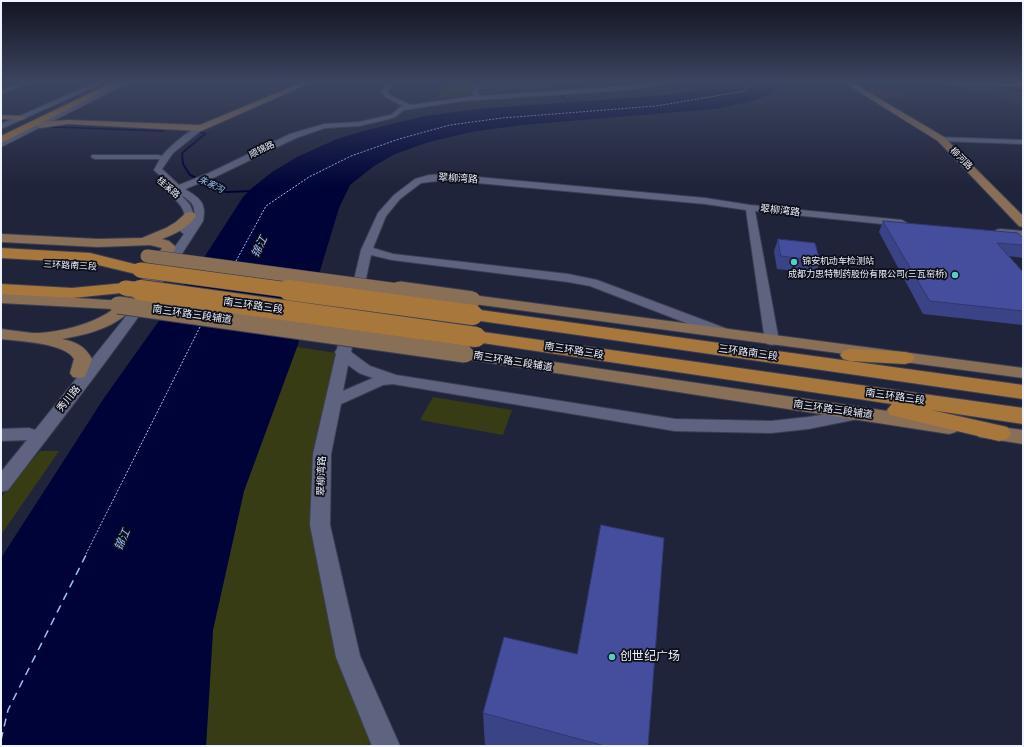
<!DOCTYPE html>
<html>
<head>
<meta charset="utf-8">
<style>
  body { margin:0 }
  #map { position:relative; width:1024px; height:747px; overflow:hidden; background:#20243b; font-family:"Times New Roman",serif }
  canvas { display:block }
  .frame { position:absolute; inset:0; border:2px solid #eff2ff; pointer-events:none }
</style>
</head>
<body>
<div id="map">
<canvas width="1024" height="747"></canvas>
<div class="frame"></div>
</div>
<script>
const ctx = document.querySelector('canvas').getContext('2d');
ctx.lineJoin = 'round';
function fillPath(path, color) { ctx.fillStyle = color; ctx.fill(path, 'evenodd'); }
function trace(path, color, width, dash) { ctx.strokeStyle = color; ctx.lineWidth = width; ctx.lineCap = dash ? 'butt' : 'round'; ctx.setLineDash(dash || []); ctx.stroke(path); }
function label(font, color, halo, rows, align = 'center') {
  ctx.font = font + ' "Times New Roman","Noto Sans SC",serif'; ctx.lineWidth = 3.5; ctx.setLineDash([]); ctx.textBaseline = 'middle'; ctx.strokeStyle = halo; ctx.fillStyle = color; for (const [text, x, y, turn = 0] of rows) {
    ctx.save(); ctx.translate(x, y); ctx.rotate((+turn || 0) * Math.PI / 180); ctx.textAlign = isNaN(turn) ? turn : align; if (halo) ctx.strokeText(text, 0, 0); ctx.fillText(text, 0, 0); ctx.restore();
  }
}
fillPath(new Path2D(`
  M 956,85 L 1000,87 L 1023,94 L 1023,106 L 986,93 L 977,93 Z`), '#322a3a');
fillPath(new Path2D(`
  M 443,83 L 549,83 L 551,88 L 436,99 Z
  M 866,90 L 898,91 L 913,99 L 879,99 Z`), '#352937');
fillPath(new Path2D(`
  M 445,83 L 475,83 L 473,94 L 439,98 Z
  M 297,347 L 336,353 L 322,424 L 338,661 L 372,746 L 206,746 L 213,630 L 244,491 Z
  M 433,397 L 512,410 L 503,435 L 420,420 Z
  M 40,451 L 59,451 L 1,535 L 1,497 Z`), '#373c14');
fillPath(new Path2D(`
  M 709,83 L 786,83 C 770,99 736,105 714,109 L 522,125 L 471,132 L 429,142 L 395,154 L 374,166 L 350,185 L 339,208 L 297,347 L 244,491 L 213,630 L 206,746 L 1,746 L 1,558 L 104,398 L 205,256 L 243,197 L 252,188 L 272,172 L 297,157 L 337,139 L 367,130 L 425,116 L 478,109 L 656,96 L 689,92 L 706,86 Z`), '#000337');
trace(new Path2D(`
  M 994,83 L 1023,92
  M 572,105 L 554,90 L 578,83
  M 52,127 L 164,131
  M 200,132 L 206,134 L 204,135`), '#000337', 1.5);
trace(new Path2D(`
  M 205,134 L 182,153 L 183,164 L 190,175 L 226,192 L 253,191`), '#000337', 2);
trace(new Path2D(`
  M 236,261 L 266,206 L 309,177 L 351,156 L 399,139 L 450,125 L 502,118 L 656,106 L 745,91 L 750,83
  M 86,554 L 201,325`), '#9ec0fd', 1, [2, 1.5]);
trace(new Path2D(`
  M 1,740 L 8,710 L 87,553`), '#9ec0fd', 1.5, [8, 6]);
const minor = new Path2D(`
  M 22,83 L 30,83 L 1,94 L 1,90 Z
  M 95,83 L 103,83 L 1,129 L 1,124 Z
  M 121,83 L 128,83 L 1,147 L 1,142 Z
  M 388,83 L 394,83 L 387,92 L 391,96 L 411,105 L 474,96 L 472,94 L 475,83 L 480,84 L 478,94 L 480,96 L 666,83 L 627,90 L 463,101 L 404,110 L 395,117 L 389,119 L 359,126 L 325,128 L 296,138 L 215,177 L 185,189 C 199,198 207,202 203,221 C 144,315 75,402 8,490 L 1,492 L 1,472 L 27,440 L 1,441 L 1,429 L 29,428 L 35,430 L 123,320 L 184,234 L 180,231 C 191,211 180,204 166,191 L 172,187 L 154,170 L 160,159 L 95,159 L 91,157 L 92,155 L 158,155 L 162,156 C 168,148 193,125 203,127 L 203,129 L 173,153 L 162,169 L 179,185 L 209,173 L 290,134 L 324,124 L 359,122 L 385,116 L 391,115 L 400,107 L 403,106 L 387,98 L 381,92 ZM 181,195 C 189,200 196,204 194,215 L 190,205 Z
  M 938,137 L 1023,140 L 1023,144 L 941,141 L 938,141 Z
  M 445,174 L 705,198 L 750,205 L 902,220 L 907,223 L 902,226 L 755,211 L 779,341 L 777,344 L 772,345 L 767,344 L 765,341 L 746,210 L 705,204 L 445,180 L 421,183 L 400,199 L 386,216 L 373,248 L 393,254 L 568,274 L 597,280 L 730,330 L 732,333 L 730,336 L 725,337 L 720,336 L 590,286 L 568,282 L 392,260 L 371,255 L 362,297 L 360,300 L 352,300 L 350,297 L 361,250 L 378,213 L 394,195 L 415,179 L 429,175 Z
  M 1000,229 L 1023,231 L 1023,237 L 996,234 L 995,232 L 996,230 Z
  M 349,323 L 354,324 L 356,327 L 351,352 L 370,366 L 396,375 L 675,419 L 771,421 L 808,417 L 858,409 L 864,410 L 866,414 L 864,418 L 858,419 L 808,429 L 771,433 L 675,431 L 393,384 L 383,385 L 341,404 L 331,454 L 330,525 L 360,656 L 400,746 L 372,746 L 336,657 L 310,525 L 313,454 L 336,354 L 335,352 L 337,349 L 342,327 L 344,324 ZM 348,365 L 359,373 L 373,378 L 343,391 Z`);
const major = new Path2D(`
  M 301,83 L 310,83 L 201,131 L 68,124 L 40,128 L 36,125 L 40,122 L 68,120 L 200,125 Z
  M 845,83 L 853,83 L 944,137 L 1023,216 L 1023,227 L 1019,226 L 938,141 Z
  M 947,83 L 1023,83 L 1023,86 L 950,85 Z
  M 1,115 L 22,116 L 26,118 L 22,120 L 1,119 Z
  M 190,212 L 194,213 L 196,216 C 188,228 175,234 162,239 L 169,241 L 176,247 C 161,275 141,309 112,324 C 97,332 79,336 62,339 C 76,342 85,346 92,359 L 85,377 L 79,378 L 73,377 L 70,373 L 74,359 C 66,343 18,341 1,339 L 1,329 C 11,330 21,332 32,333 C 54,334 95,324 113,309 L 1,303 L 1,293 L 122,301 L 146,275 L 162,248 L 150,245 L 98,247 L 1,242 L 1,234 L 98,239 L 142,238 L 166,228 L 176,222 L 186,213 Z
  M 472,295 L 1023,368 L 1023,378 L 467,303 L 464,300 L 467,297 Z
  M 465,349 L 949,420 L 956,422 L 959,427 L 956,432 L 949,434 L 459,358 L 456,354 L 459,350 Z
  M 986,425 L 1023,430 L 1023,444 L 979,437 L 976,432 L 979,427 Z`);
const highway = new Path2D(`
  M 111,83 L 121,83 L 1,143 L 1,136 Z
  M 1,248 L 90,253 L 146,267 L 148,270 L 146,273 L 140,275 L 90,263 L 1,258 Z
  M 125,283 L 131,284 L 134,288 L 131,292 L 72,298 L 1,294 L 1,284 L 72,288 Z
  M 473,309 L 1023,385 L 1023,399 L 467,319 L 464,315 L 467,311 Z
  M 476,331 L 1023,408 L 1023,424 L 931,410 L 1007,427 L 1011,433 L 1007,439 L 999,441 L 890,415 L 887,410 L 892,404 L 469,341 L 466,337 L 469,333 Z
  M 850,349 L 905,352 L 912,354 L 915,358 L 912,362 L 905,364 L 850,361 L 843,359 L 840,355 L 843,351 Z`);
trace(minor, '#3c3f53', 2);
trace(major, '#3c3f53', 2);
trace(highway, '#3c3f53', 2);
fillPath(minor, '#5e647f');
fillPath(major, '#8a6f57');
fillPath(highway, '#a8773c');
const majorBridgeFar1 = new Path2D(`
  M 147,256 L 406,291`);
const majorBridge = new Path2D(`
  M 399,290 L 472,300
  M 118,305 L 465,354`);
const highwayBridgeFar1 = new Path2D(`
  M 140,270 L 296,291
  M 125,288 L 147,291`);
const highwayBridge = new Path2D(`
  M 140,290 L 476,337
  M 288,290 L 473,315`);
trace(majorBridgeFar1, '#3c3f53', 14, []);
trace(majorBridge, '#3c3f53', 19, []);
trace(highwayBridgeFar1, '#3c3f53', 16, []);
trace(highwayBridge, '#3c3f53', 22, []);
trace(majorBridgeFar1, '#8a6f57', 13);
trace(majorBridge, '#8a6f57', 17);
trace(highwayBridgeFar1, '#a8773c', 15);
trace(highwayBridge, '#a8773c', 20);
fillPath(new Path2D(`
  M 883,221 L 1023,238 L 1023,258 L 1009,256 L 1023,272 L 1023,325 L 923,314 L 879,232 Z
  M 778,239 L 820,261 L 816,273 L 777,269 L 774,251 Z
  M 483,713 L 648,746 L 485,746 Z`), '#3b4387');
const building = new Path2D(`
  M 883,221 L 1018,233 L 1023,238 L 1023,245 L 997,243 L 1023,272 L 1023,311 L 930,301 Z
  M 778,239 L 815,243 L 820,261 L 781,256 Z
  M 601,525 L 664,538 L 648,746 L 605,746 L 483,713 L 504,637 L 577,654 Z`);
fillPath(building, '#454e9d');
trace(building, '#30376e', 1);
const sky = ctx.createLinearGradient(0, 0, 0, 187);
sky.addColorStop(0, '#121420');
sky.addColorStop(0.44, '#3c4560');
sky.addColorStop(1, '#3c456000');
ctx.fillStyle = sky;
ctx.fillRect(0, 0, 1024, 187);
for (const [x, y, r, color] of [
  [794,262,4,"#54cdc8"],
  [955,275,4,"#54cdc8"],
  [612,657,4,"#54cdc8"]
]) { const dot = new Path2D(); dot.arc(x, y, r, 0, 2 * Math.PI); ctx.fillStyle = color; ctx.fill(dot); trace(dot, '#0d0f19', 1.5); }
label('9px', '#eff2ff', '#0d0f19', [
  ["顺锦路",262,150,-26],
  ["柳河路",961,159,45],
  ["桂溪路",168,188,41],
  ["三环路南三段",70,266,3]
]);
label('italic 9px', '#9ec0fd', '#0d0f19', [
  ["朱家沟",211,185,25]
]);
label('9px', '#eff2ff', '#0d0f19', [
  ["锦安机动车检测站",802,262],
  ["成都力思特制药股份有限公司(三瓦窑桥)",947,275,"right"]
], 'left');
label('10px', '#eff2ff', '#0d0f19', [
  ["翠柳湾路",458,179,3],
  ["翠柳湾路",780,211,6],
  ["南三环路三段",253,306,8],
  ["南三环路三段辅道",192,315,8],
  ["南三环路三段",574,351,9],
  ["三环路南三段",748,353,8],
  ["南三环路三段辅道",513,362,9],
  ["南三环路三段",895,397,8],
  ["秀川路",69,399,-51],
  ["南三环路三段辅道",833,410,8],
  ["翠柳湾路",322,476,-88]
]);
label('italic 11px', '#9ec0fd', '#0d0f19', [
  ["锦江",260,247,-64],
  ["锦江",123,540,-67]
]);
label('12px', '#eff2ff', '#0d0f19', [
  ["创世纪广场",620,657]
], 'left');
</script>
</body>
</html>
